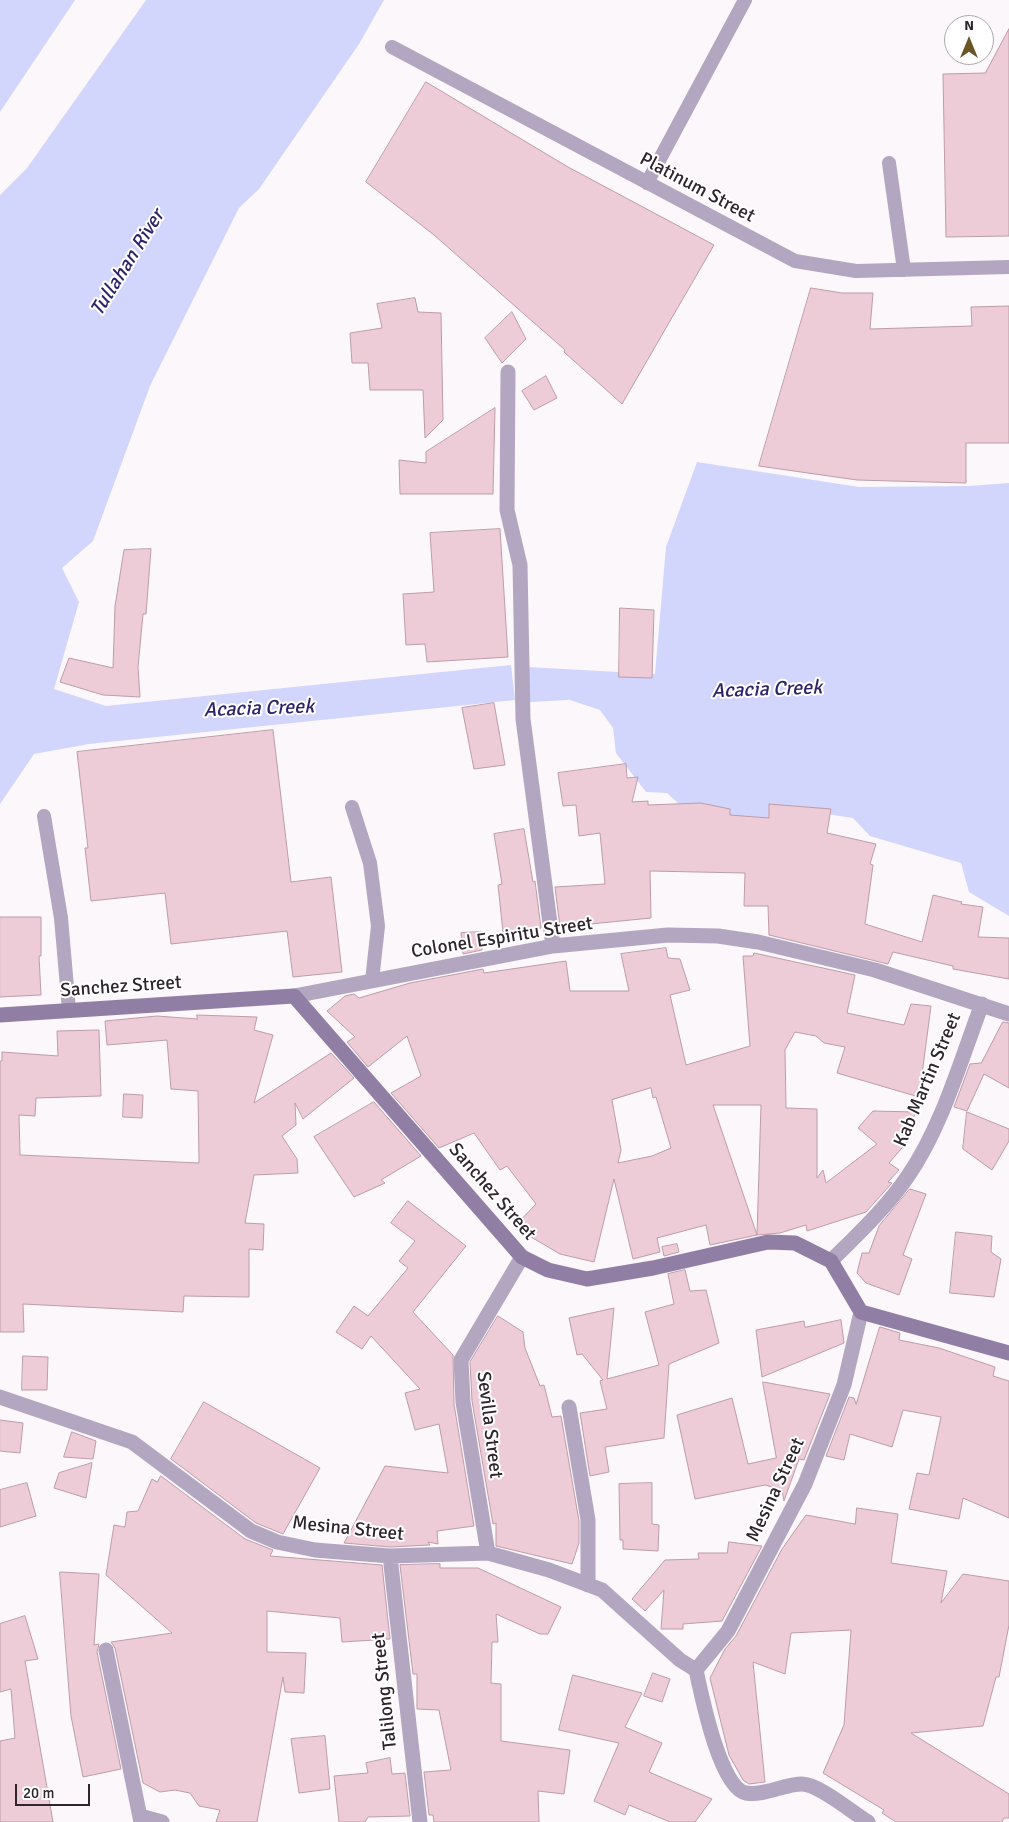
<!DOCTYPE html>
<html>
<head>
<meta charset="utf-8">
<style>
  body { margin:0 }
  #map { position:relative; width:1009px; height:1822px; overflow:hidden; background:#fcf7fb; font-family:Signika,sans-serif }
  canvas { display:block }
  .north { position:absolute; left:944px; top:15px; width:50px; height:50px; box-sizing:border-box; background:#fff; border:1px solid #aca8ab; border-radius:50%; rotate:0deg; font-size:14px; font-weight:700; line-height:20px; text-align:center; color:#2f252d }
  .north::after { content:''; display:block; margin:auto; width:18px; height:22px; background:#685725; clip-path:polygon(50% 0,100% 100%,50% 72%,0 100%) }
  .scale { position:absolute; left:15px; top:1784px; width:75px; height:22px; box-sizing:border-box; border:2px solid #2f252d; border-top:0; padding-left:6px; font-size:15px; line-height:18px; white-space:nowrap; color:#2f252d; -webkit-text-stroke:4px #fff; paint-order:stroke }
</style>
</head>
<body>
<div id="map">
<canvas width="1009" height="1822"></canvas>
<div class="north">N</div>
<div class="scale">20 m</div>
</div>
<script>
const ctx = document.querySelector('canvas').getContext('2d');
ctx.lineJoin = 'round';
function fillPath(path, color) { ctx.fillStyle = color; ctx.fill(path, 'evenodd'); }
function trace(path, color, width, dash) { ctx.strokeStyle = color; ctx.lineWidth = width; ctx.lineCap = dash ? 'butt' : 'round'; ctx.setLineDash(dash || []); ctx.stroke(path); }
function label(font, color, halo, rows, align = 'center') {
  ctx.font = font + ' Signika,sans-serif'; ctx.lineWidth = 4; ctx.setLineDash([]); ctx.textBaseline = 'middle'; ctx.strokeStyle = halo; ctx.fillStyle = color; for (const [text, x, y, turn = 0] of rows) {
    ctx.save(); ctx.translate(x, y); ctx.rotate((+turn || 0) * Math.PI / 180); ctx.textAlign = isNaN(turn) ? turn : align; if (halo) ctx.strokeText(text, 0, 0); ctx.fillText(text, 0, 0); ctx.restore();
  }
}
fillPath(new Path2D(`
  M 0,0 L 75,0 L 0,112 Z
  M 146,0 L 384,0 L 359,44 L 259,189 L 239,208 L 150,386 L 93,541 L 62,568 L 79,602 L 54,689 L 106,706 L 511,665 L 515,700 L 89,744 L 34,754 L 0,804 L 0,195 L 27,168 Z
  M 697,462 L 859,487 L 969,486 L 1009,483 L 1009,916 L 969,892 L 961,863 L 870,836 L 853,818 L 820,813 L 704,827 L 667,793 L 646,792 L 616,753 L 613,728 L 600,710 L 555,695 L 528,699 L 527,667 L 655,674 L 666,547 Z`), '#d2d5fc');
trace(new Path2D(`
  M 531,698 L 567,696`), '#d2d5fc', 8);
const building = new Path2D(`
  M 1009,29 L 1009,236 L 946,237 L 943,74 L 985,73 Z
  M 426,82 L 568,167 L 714,245 L 622,404 L 564,352 L 565,350 L 434,235 L 366,182 Z
  M 811,288 L 842,293 L 873,293 L 870,329 L 972,326 L 971,307 L 1009,306 L 1009,443 L 966,443 L 966,483 L 857,480 L 759,466 Z
  M 415,298 L 418,312 L 441,313 L 443,420 L 425,438 L 423,390 L 370,390 L 368,363 L 352,363 L 350,333 L 382,328 L 377,304 Z
  M 512,312 L 526,339 L 502,363 L 485,338 Z
  M 546,376 L 557,398 L 534,410 L 522,391 Z
  M 495,408 L 493,494 L 400,494 L 399,460 L 426,463 L 426,452 Z
  M 500,529 L 508,657 L 427,662 L 425,644 L 406,645 L 403,594 L 434,592 L 430,533 Z
  M 151,549 L 146,614 L 143,614 L 138,667 L 140,697 L 103,695 L 60,682 L 69,658 L 113,668 L 115,606 L 124,550 Z
  M 620,608 L 654,610 L 652,678 L 619,677 Z
  M 494,703 L 505,765 L 474,769 L 462,708 Z
  M 273,730 L 291,882 L 331,877 L 342,972 L 293,977 L 287,931 L 171,944 L 165,893 L 91,901 L 85,848 L 88,848 L 77,752 Z
  M 626,764 L 627,778 L 638,777 L 632,802 L 648,801 L 648,805 L 701,803 L 730,809 L 730,815 L 769,818 L 769,804 L 831,809 L 827,833 L 876,844 L 870,864 L 873,865 L 865,924 L 922,942 L 933,895 L 962,902 L 961,904 L 983,907 L 978,937 L 1009,938 L 1009,979 L 953,969 L 953,966 L 893,952 L 888,964 L 769,935 L 768,906 L 744,906 L 745,873 L 650,871 L 651,918 L 560,927 L 555,887 L 605,884 L 600,833 L 579,836 L 576,805 L 563,806 L 558,773 Z
  M 524,829 L 533,882 L 535,881 L 541,928 L 503,932 L 498,885 L 502,884 L 494,834 Z
  M 0,917 L 41,917 L 41,956 L 39,956 L 41,995 L 0,997 Z
  M 482,932 L 482,950 L 463,954 L 461,933 Z
  M 666,948 L 668,958 L 680,959 L 690,990 L 670,995 L 686,1065 L 750,1046 L 743,956 L 753,956 L 754,953 L 855,975 L 847,1013 L 904,1025 L 911,1004 L 931,1006 L 919,1097 L 837,1073 L 845,1047 L 824,1043 L 816,1036 L 795,1032 L 785,1050 L 786,1108 L 817,1109 L 817,1178 L 823,1170 L 826,1183 L 877,1144 L 858,1128 L 873,1111 L 916,1112 L 904,1138 L 908,1141 L 889,1163 L 899,1170 L 888,1182 L 892,1183 L 866,1212 L 807,1231 L 806,1225 L 780,1233 L 757,1235 L 761,1105 L 713,1105 L 757,1235 L 710,1245 L 706,1225 L 657,1238 L 660,1252 L 633,1259 L 614,1179 L 594,1262 L 560,1254 L 514,1227 L 536,1204 L 507,1166 L 500,1170 L 474,1133 L 439,1148 L 391,1093 L 421,1076 L 407,1036 L 368,1067 L 347,1042 L 355,1037 L 327,1011 L 345,996 L 354,994 L 359,998 L 410,983 L 483,969 L 484,973 L 566,961 L 570,991 L 629,991 L 621,954 ZM 651,1088 L 653,1098 L 656,1097 L 671,1148 L 652,1156 L 618,1163 L 621,1150 L 612,1100 Z
  M 197,1015 L 257,1017 L 254,1030 L 273,1035 L 254,1103 L 331,1053 L 354,1078 L 303,1119 L 295,1103 L 296,1125 L 282,1136 L 297,1159 L 298,1173 L 254,1175 L 245,1223 L 264,1224 L 263,1250 L 249,1249 L 249,1297 L 184,1296 L 183,1312 L 23,1304 L 24,1332 L 0,1332 L 0,1061 L 2,1061 L 2,1052 L 58,1056 L 57,1031 L 99,1030 L 101,1096 L 36,1098 L 35,1116 L 19,1115 L 20,1155 L 199,1163 L 198,1091 L 171,1089 L 167,1040 L 107,1045 L 105,1021 L 157,1016 L 197,1019 Z
  M 1003,1022 L 1009,1023 L 1009,1088 L 984,1074 L 967,1111 L 954,1107 L 970,1064 L 981,1063 Z
  M 124,1094 L 143,1095 L 142,1118 L 123,1117 Z
  M 374,1102 L 421,1156 L 381,1180 L 385,1183 L 354,1197 L 314,1137 Z
  M 967,1112 L 1009,1129 L 1009,1141 L 992,1170 L 963,1149 Z
  M 910,1189 L 926,1194 L 903,1255 L 912,1259 L 899,1295 L 866,1283 L 857,1273 L 862,1253 L 869,1253 L 879,1226 Z
  M 408,1201 L 466,1246 L 413,1312 L 453,1355 L 454,1404 L 474,1526 L 437,1531 L 438,1544 L 428,1542 L 430,1545 L 390,1547 L 344,1543 L 385,1466 L 448,1473 L 439,1424 L 415,1430 L 405,1393 L 420,1389 L 371,1336 L 362,1349 L 336,1332 L 354,1306 L 368,1316 L 408,1268 L 399,1261 L 415,1241 L 391,1223 Z
  M 956,1232 L 992,1236 L 991,1252 L 1001,1259 L 994,1297 L 950,1293 Z
  M 677,1244 L 679,1252 L 664,1256 L 662,1247 Z
  M 685,1270 L 690,1291 L 706,1290 L 719,1343 L 669,1364 L 664,1438 L 605,1447 L 609,1472 L 590,1476 L 580,1413 L 607,1409 L 600,1381 L 603,1380 L 582,1354 L 577,1355 L 569,1318 L 614,1308 L 607,1379 L 659,1365 L 645,1312 L 674,1304 L 668,1274 Z
  M 498,1316 L 523,1332 L 525,1348 L 540,1386 L 544,1385 L 552,1417 L 561,1416 L 579,1521 L 579,1543 L 572,1564 L 496,1546 L 496,1523 L 493,1524 L 472,1401 L 470,1362 Z
  M 841,1320 L 844,1343 L 762,1377 L 756,1330 L 804,1321 L 805,1327 Z
  M 880,1327 L 900,1333 L 899,1340 L 939,1348 L 995,1367 L 993,1376 L 1009,1381 L 1009,1518 L 963,1498 L 959,1519 L 909,1509 L 917,1473 L 929,1475 L 941,1417 L 903,1410 L 892,1447 L 850,1434 L 844,1460 L 826,1456 L 849,1397 L 854,1398 L 856,1404 Z
  M 23,1356 L 48,1357 L 47,1390 L 22,1390 Z
  M 763,1382 L 830,1394 L 804,1460 L 799,1459 L 784,1501 L 782,1490 L 765,1485 L 695,1499 L 677,1415 L 732,1398 L 748,1464 L 776,1458 Z
  M 204,1402 L 320,1468 L 283,1534 L 256,1523 L 171,1459 Z
  M 0,1420 L 23,1423 L 20,1453 L 0,1451 Z
  M 72,1432 L 96,1441 L 93,1459 L 64,1457 Z
  M 92,1463 L 86,1498 L 54,1488 L 59,1473 Z
  M 161,1476 L 245,1539 L 273,1550 L 270,1556 L 382,1565 L 390,1639 L 342,1642 L 340,1618 L 267,1611 L 267,1652 L 306,1653 L 304,1693 L 285,1692 L 283,1677 L 257,1822 L 216,1822 L 220,1810 L 199,1806 L 190,1793 L 175,1790 L 160,1792 L 143,1783 L 115,1648 L 111,1642 L 172,1633 L 106,1575 L 114,1525 L 125,1527 L 127,1512 L 138,1511 L 152,1479 L 157,1482 Z
  M 27,1483 L 36,1516 L 0,1527 L 0,1490 Z
  M 652,1483 L 652,1524 L 659,1525 L 658,1551 L 623,1549 L 623,1540 L 620,1540 L 619,1484 Z
  M 857,1508 L 898,1514 L 891,1563 L 947,1571 L 941,1603 L 963,1574 L 1009,1581 L 1009,1625 L 999,1677 L 996,1677 L 983,1726 L 911,1733 L 1009,1794 L 1009,1818 L 1004,1818 L 1002,1822 L 896,1822 L 882,1813 L 884,1810 L 823,1773 L 844,1725 L 851,1630 L 791,1633 L 785,1674 L 753,1662 L 765,1782 L 749,1784 L 743,1780 L 729,1755 L 710,1678 L 725,1649 L 736,1636 L 782,1549 L 806,1515 L 855,1524 Z
  M 729,1542 L 762,1546 L 722,1621 L 683,1624 L 683,1629 L 661,1629 L 664,1590 L 645,1611 L 632,1599 L 665,1560 L 699,1559 L 698,1553 L 727,1553 Z
  M 440,1564 L 440,1568 L 478,1568 L 561,1607 L 548,1634 L 540,1634 L 496,1614 L 498,1642 L 492,1642 L 491,1683 L 501,1684 L 501,1741 L 570,1750 L 564,1794 L 538,1791 L 539,1822 L 434,1822 L 433,1815 L 429,1815 L 424,1772 L 451,1770 L 439,1710 L 417,1709 L 417,1674 L 413,1674 L 400,1565 Z
  M 60,1572 L 99,1574 L 94,1645 L 99,1644 L 97,1652 L 121,1769 L 83,1777 L 71,1716 Z
  M 25,1616 L 38,1659 L 25,1661 L 53,1822 L 0,1822 L 0,1741 L 15,1738 L 11,1689 L 0,1692 L 0,1624 Z
  M 653,1673 L 670,1679 L 662,1702 L 644,1696 Z
  M 573,1675 L 642,1693 L 625,1727 L 662,1743 L 649,1772 L 712,1799 L 695,1822 L 670,1822 L 629,1805 L 625,1815 L 594,1801 L 619,1743 L 559,1730 Z
  M 325,1736 L 330,1789 L 299,1793 L 291,1739 Z
  M 390,1758 L 392,1774 L 405,1773 L 410,1816 L 368,1817 L 365,1822 L 339,1822 L 334,1776 L 368,1773 L 366,1763 Z`);
fillPath(building, '#edcbd7');
trace(building, '#bd9ca8', 1);
trace(new Path2D(`
  M 392,47 L 795,261 L 856,271 L 1009,267
  M 889,163 L 904,270
  M 647,183 L 745,0
  M 352,807 L 370,863 L 378,926 L 372,981
  M 44,816 L 61,918 L 69,1010`), '#b3a6c1', 14);
trace(new Path2D(`
  M 508,372 L 507,510 L 520,565 L 523,719 L 553,946
  M 294,996 L 553,946 L 668,935 L 718,936 L 758,942 L 875,970 L 1009,1014
  M 831,1261 C 858,1234 887,1207 908,1176 C 942,1127 961,1059 982,1004
  M 0,1397 L 132,1442 L 251,1531 L 277,1542 L 315,1550 L 390,1556 L 488,1553 L 549,1570 L 602,1590 L 680,1660 L 696,1670 C 701,1693 720,1789 746,1793 C 765,1796 784,1784 802,1784 C 819,1784 853,1813 868,1822
  M 569,1407 L 588,1520 L 588,1585
  M 488,1553 L 463,1402 L 461,1360 L 522,1257
  M 390,1556 L 420,1822
  M 106,1650 L 141,1822
  M 696,1670 L 728,1631 L 805,1484 L 844,1385 L 861,1312
  M 140,1816 L 162,1822`), '#b3a6c1', 15);
trace(new Path2D(`
  M 0,1015 L 294,996 L 522,1257 L 548,1270 L 587,1279 L 653,1268 L 768,1242 L 795,1243 L 831,1261 L 861,1312 L 1009,1353`), '#917ea5', 15);
label('19px', '#2f252d', '#fff', [
  ["Platinum Street",697,188,28],
  ["Colonel Espiritu Street",502,938,-9],
  ["Sanchez Street",121,987,-4],
  ["Kab Martin Street",928,1080,-67],
  ["Sanchez Street",492,1192,49],
  ["Sevilla Street",489,1425,83],
  ["Mesina Street",776,1490,-65],
  ["Mesina Street",348,1529,6],
  ["Talilong Street",385,1691,-96]
]);
label('italic 20px', '#2c236b', '#fff', [
  ["Tullahan River",128,263,-58],
  ["Acacia Creek",767,690,-2],
  ["Acacia Creek",259,709,-2]
]);
</script>
</body>
</html>
